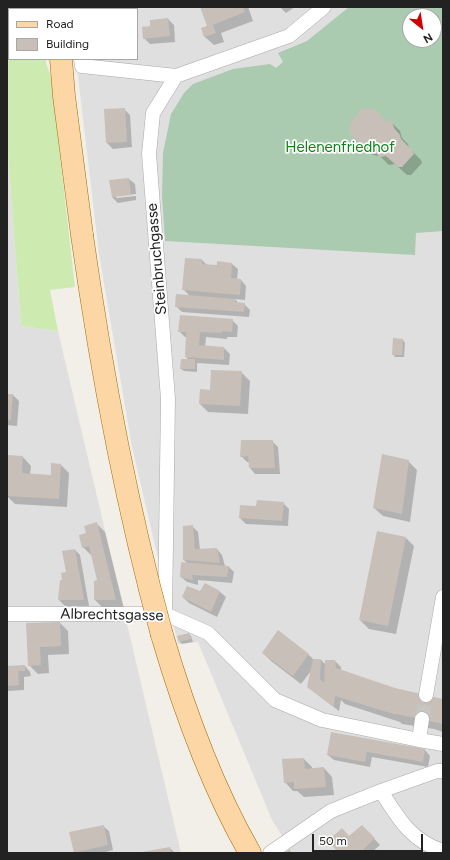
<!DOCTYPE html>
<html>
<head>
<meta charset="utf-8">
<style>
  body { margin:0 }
  #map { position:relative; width:450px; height:860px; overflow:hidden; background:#f2efe9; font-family:Figtree,sans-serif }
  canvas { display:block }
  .frame { position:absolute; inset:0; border:8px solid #222; pointer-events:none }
  .legend { position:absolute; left:8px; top:8px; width:130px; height:52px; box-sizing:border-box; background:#fff; border:1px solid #a7a7a7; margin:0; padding:5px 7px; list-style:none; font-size:12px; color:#222 }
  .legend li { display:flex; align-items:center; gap:8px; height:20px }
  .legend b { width:20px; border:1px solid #a7a7a7 }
  .north { position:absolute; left:402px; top:8px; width:40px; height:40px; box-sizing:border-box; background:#fff; border:1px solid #a7a7a7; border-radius:50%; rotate:150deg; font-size:11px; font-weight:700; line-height:16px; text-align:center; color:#222 }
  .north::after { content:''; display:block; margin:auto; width:14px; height:18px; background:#d40000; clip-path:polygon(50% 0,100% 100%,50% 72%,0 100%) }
  .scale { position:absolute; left:312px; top:834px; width:111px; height:18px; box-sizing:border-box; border:2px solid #222; border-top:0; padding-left:5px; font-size:12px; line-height:14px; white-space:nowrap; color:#222; -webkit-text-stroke:3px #fff; paint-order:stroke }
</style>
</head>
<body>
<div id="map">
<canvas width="450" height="860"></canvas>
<div class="frame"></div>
<ul class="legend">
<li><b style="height:5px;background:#fcd6a4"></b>Road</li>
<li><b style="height:11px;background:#c7bfb8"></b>Building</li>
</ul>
<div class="north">N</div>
<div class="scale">50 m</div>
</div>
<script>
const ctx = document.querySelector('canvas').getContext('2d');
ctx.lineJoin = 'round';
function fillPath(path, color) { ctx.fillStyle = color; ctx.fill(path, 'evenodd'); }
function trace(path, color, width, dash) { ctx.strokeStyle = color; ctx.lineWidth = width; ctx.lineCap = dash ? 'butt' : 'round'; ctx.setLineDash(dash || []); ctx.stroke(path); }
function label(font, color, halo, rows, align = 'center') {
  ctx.font = font + ' Figtree,sans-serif'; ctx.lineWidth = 3.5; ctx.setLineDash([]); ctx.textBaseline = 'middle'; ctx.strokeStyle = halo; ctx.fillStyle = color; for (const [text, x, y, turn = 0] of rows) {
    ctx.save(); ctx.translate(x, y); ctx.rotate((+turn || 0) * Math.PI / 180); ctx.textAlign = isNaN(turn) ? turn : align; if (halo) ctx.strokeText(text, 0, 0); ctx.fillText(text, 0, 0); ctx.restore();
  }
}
fillPath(new Path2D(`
  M 70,7 L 443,7 L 443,853 L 293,853 L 272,820 L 198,642 L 178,644 L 132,447 L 99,254 L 76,59 L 137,59 L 137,9 L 70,9 ZM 410,16 L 434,16 L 434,40 L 410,40 Z
  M 7,133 L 8,156 L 21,326 L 58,331 L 181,853 L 7,853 Z`), '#e0dfdf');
fillPath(new Path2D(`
  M 7,7 L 43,7 L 43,9 L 9,9 L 9,59 L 46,59 L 46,63 L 51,77 L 75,287 L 50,290 L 58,331 L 21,326 L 8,156 L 7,133 Z`), '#cdebb0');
fillPath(new Path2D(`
  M 349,7 L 443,7 L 443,231 L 416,233 L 415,255 L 165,241 L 162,196 L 163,153 L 171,114 L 184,93 L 193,84 L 233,69 L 270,64 L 276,68 L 283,62 L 278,53 L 307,41 ZM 410,16 L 434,16 L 434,40 L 410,40 Z`), '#aacbaf');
fillPath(new Path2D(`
  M 201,7 L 248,7 L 253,21 L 221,33 L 224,42 L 214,45 L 205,37 L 202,28 L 208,26 Z
  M 280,7 L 295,7 L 286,13 Z
  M 168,19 L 174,25 L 175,42 L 150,44 L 144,38 Z
  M 124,109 L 130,115 L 132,147 L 113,149 L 107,143 Z
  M 387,122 L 391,122 L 400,131 L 402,138 L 408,144 L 409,148 L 421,160 L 422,163 L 411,175 L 407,175 L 395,164 L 389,165 L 380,156 L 373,155 L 358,140 Z
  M 129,179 L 135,184 L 136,194 L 116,196 L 116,198 L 136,196 L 136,200 L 118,203 L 112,197 Z
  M 202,260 L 207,265 L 217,266 L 232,264 L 238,269 L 237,280 L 241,280 L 246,286 L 245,300 L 235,299 L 239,304 L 244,304 L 250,310 L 249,317 L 182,312 L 176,306 L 190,296 L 183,289 Z
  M 232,320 L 238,326 L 237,337 L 227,337 L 227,339 L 206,337 L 205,347 L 224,348 L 230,354 L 229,365 L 197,363 L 197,372 L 184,371 L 181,369 L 189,360 L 186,357 L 187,337 L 185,337 L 179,331 Z
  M 403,340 L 405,343 L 404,357 L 395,357 L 393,354 Z
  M 241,372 L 250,381 L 248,414 L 208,412 L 200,404 L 211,391 Z
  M 7,395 L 13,395 L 19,401 L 17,426 L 7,425 Z
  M 272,441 L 278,447 L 280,474 L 255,474 L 250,468 L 249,462 L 247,462 L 241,456 Z
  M 9,457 L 23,457 L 31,466 L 30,475 L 52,476 L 61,465 L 69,473 L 67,507 L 15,504 L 7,496 Z
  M 408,461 L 417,470 L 410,522 L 383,516 L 374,508 Z
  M 283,503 L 289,509 L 288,526 L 246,524 L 240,518 Z
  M 96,523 L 105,532 L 124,608 L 103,608 L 95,600 L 99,581 L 92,556 L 83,547 L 87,533 Z
  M 192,526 L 198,532 L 200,550 L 217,549 L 222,555 L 225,566 L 229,567 L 234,572 L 232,583 L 198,580 L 198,585 L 187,582 L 181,577 L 188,564 L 184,560 Z
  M 378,532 L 406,538 L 414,546 L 396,634 L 369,629 L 360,620 Z
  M 75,550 L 80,555 L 89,606 L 65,606 L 59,600 Z
  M 205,584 L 220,592 L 226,597 L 217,617 L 189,603 L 183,597 L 201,592 Z
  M 60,623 L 68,631 L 69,654 L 48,655 L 49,673 L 38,674 L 29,665 L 27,624 Z
  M 279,632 L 309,655 L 314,660 L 321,660 L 326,665 L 335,661 L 341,667 L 341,671 L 395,689 L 443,700 L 443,732 L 434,729 L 402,724 L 400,722 L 345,704 L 341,700 L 339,711 L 314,692 L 308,687 L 311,671 L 301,684 L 271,661 L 263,653 Z
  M 189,634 L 191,636 L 193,642 L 182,644 L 180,642 Z
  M 25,666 L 30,672 L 31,676 L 24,677 L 24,690 L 7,691 L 7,667 Z
  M 332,733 L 425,750 L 430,756 L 428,767 L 372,757 L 370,767 L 334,760 L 328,755 Z
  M 304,759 L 312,767 L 312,769 L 324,768 L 332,777 L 334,795 L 304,797 L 297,791 L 293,791 L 285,782 Z
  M 103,826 L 109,831 L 113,850 L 102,853 L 76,853 L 75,852 Z
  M 362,826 L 380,845 L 371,853 L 341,853 L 350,838 Z
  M 170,848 L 175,853 L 144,853 Z`), '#0003');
fillPath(new Path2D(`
  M 100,7 L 122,7 L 122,9 L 92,9 L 92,8 Z
  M 200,7 L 243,7 L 245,12 L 213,25 L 216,33 L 204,37 L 201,28 L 207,26 Z
  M 168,18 L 170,36 L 143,39 L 142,27 L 150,26 L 150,20 Z
  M 125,108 L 127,142 L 106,143 L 104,109 Z
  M 362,109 L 374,109 L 387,121 L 392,121 L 394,128 L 400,135 L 401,139 L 412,150 L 414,154 L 402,167 L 398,167 L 386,156 L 380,157 L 374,151 L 373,148 L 364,147 L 350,134 L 350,123 Z
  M 129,178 L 131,195 L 112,197 L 109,180 Z
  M 185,258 L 202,259 L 202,264 L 217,265 L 217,261 L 232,263 L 231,278 L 241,279 L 240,295 L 182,290 Z
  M 176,294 L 235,299 L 235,302 L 245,303 L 244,312 L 175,307 Z
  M 180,315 L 233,319 L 232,332 L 222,331 L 222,333 L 200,332 L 199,345 L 224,347 L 224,360 L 185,357 L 186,332 L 178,332 Z
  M 393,338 L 403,339 L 402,355 L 392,355 Z
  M 181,359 L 195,359 L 195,369 L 180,369 Z
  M 211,370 L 242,371 L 240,406 L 199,404 L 200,389 L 210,390 Z
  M 7,394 L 13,394 L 11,420 L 7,420 Z
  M 241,440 L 273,440 L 275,468 L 249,468 L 248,456 L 240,457 Z
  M 382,454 L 409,460 L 402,514 L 373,508 Z
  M 8,455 L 23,456 L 22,473 L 51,475 L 51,463 L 61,464 L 59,499 L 7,496 Z
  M 257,500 L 284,502 L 282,521 L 239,518 L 240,505 L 256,506 Z
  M 97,522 L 116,600 L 94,600 L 94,581 L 97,580 L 89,546 L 82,548 L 79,535 L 86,533 L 84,526 Z
  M 193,525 L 195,549 L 217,548 L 220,563 L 183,560 L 183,526 Z
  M 377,531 L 406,537 L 388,626 L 359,620 Z
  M 75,549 L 84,600 L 58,600 L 60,580 L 62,580 L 61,573 L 66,572 L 62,551 Z
  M 181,562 L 229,566 L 227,577 L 192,575 L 193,580 L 180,577 Z
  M 205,583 L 220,591 L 211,612 L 182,597 L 187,586 L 200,591 Z
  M 60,622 L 61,646 L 40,647 L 41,665 L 28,666 L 26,623 Z
  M 278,630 L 309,654 L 293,676 L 262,653 Z
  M 189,633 L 191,639 L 179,642 L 177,636 Z
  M 313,659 L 321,659 L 320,679 L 324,683 L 325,660 L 335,660 L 336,668 L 395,688 L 443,699 L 443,724 L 434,722 L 422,719 L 390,713 L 335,696 L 334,707 L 307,687 Z
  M 25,665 L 25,671 L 18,671 L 19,685 L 7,686 L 7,666 Z
  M 331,732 L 425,749 L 423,762 L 367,752 L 365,762 L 327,755 Z
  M 304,758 L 305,769 L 324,767 L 326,787 L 294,789 L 294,782 L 284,783 L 282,759 Z
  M 104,825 L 108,845 L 74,853 L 69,832 Z
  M 362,825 L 375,838 L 360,853 L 339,853 L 328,841 L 342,828 L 349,836 Z
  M 170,847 L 171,853 L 142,853 L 142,852 Z
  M 290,849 L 292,853 L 284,853 Z`), '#c7bfb8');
trace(new Path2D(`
  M 422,719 L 426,695`), '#c8c6c1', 14, [14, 7]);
const minor = new Path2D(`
  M 75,7 L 75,9
  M 81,59 L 82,66 L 176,76
  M 7,614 L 165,614 L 208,633 L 275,700 L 322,720 L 419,740 L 443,744
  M 165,614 L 168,399 L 149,154 L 153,113 L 176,76 L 289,36 L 324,7
  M 426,695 L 443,597
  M 419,740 L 422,719
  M 381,791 C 398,818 411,841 443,851
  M 270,853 L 331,811 L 381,791 L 437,771 L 443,771`);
const primary = new Path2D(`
  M 56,7 L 56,9
  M 61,59 L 64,96 L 82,235
  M 162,635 C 184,710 211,785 250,853`);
trace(minor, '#a9a9a9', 15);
trace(primary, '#a06b00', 23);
trace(minor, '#fff', 14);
trace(primary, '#fcd6a4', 22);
const primaryBridge = new Path2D(`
  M 82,235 C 101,370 126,504 162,635`);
trace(primaryBridge, '#a06b00', 23, []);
trace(primaryBridge, '#fcd6a4', 22);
label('15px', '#0c8416', '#fff', [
  ["Helenenfriedhof",340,148]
]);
label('15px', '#222', '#fff', [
  ["Steinbruchgasse",157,259,-95],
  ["Albrechtsgasse",112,615,1]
]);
</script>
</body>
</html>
